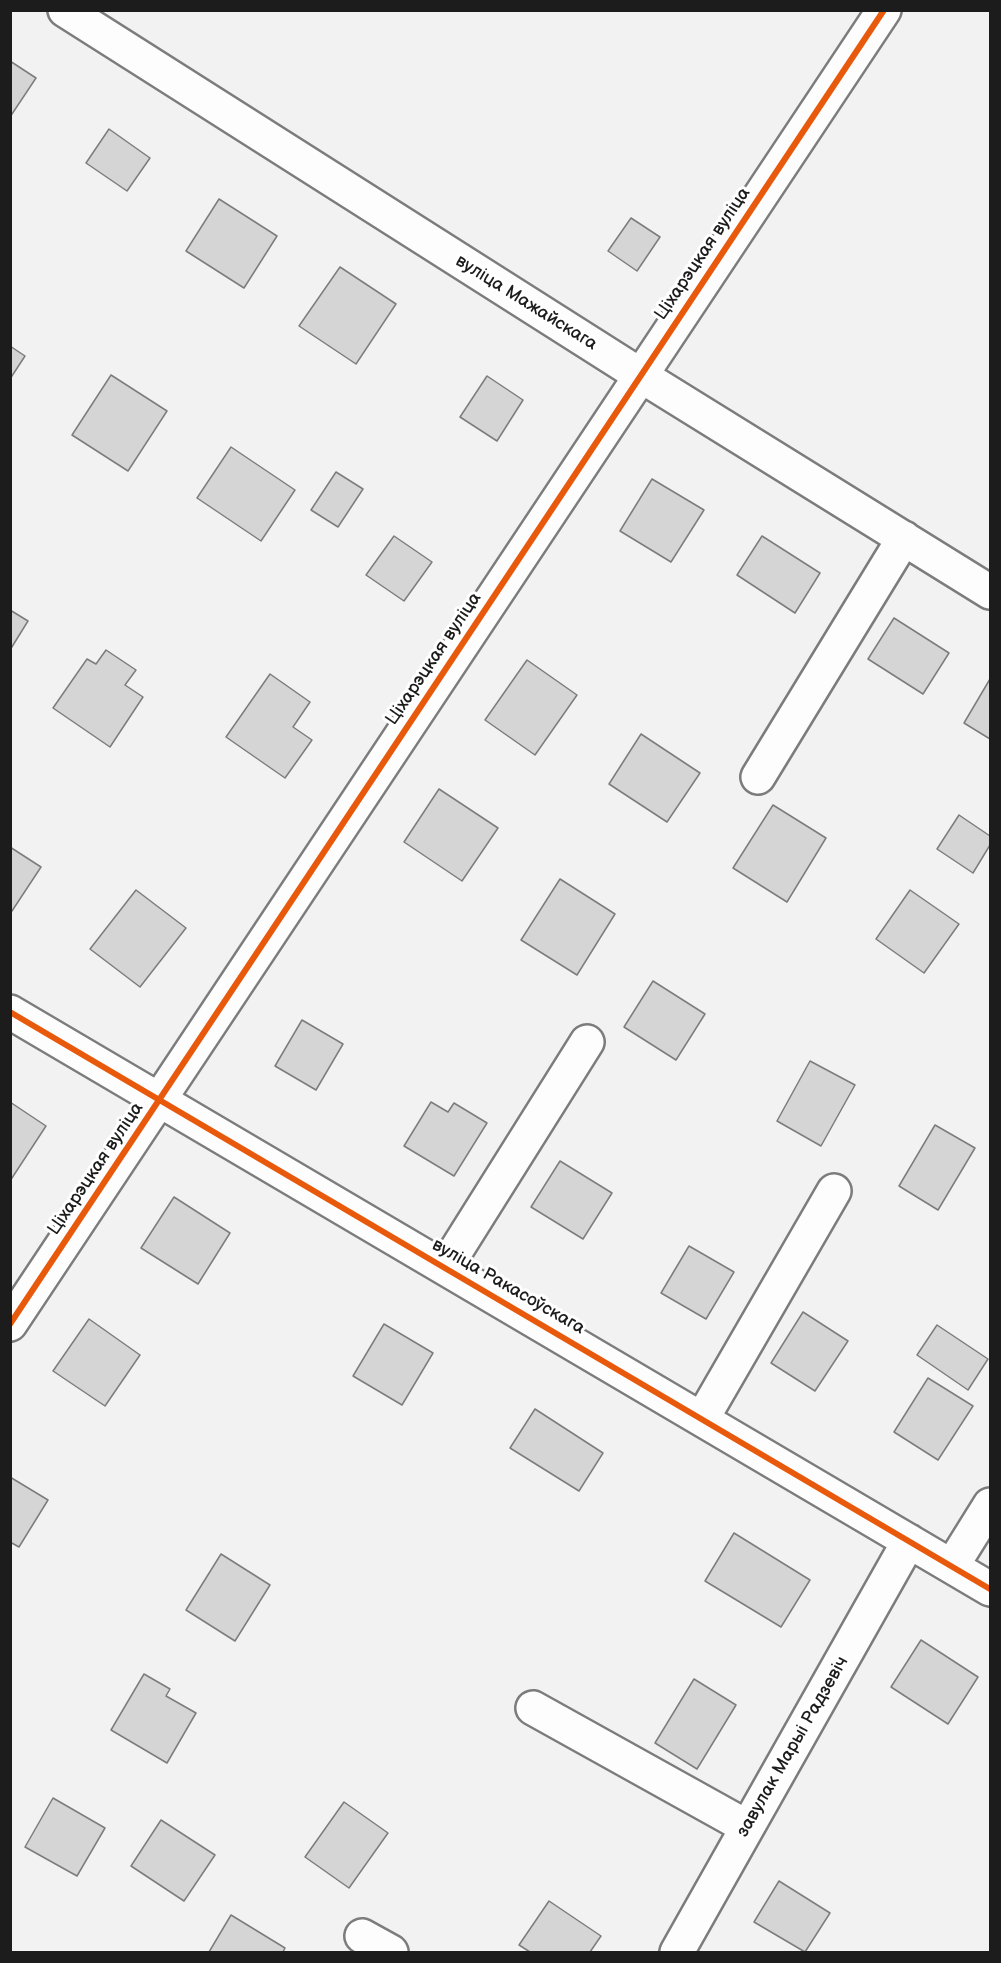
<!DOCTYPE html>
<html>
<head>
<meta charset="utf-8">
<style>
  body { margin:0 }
  #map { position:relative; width:1001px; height:1963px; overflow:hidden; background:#f2f2f2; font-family:"Balsamiq Sans",sans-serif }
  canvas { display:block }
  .frame { position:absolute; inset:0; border:12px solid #1c1c1c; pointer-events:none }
</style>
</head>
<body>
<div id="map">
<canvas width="1001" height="1963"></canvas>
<div class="frame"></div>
</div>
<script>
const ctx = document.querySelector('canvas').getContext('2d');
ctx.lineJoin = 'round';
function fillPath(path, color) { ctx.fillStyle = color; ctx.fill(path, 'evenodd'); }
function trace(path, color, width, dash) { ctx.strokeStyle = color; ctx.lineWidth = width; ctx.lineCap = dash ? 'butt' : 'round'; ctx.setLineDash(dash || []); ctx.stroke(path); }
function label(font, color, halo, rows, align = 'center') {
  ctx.font = font + ' "Balsamiq Sans",sans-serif'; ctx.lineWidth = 6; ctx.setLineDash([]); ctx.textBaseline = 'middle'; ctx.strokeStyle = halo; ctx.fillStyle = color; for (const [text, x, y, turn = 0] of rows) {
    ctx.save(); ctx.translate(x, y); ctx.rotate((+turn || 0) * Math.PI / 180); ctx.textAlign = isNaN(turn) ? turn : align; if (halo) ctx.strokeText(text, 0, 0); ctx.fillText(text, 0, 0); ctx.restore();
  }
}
const building = new Path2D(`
  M 10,61 L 36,78 L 10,117 Z
  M 109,129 L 150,158 L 127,191 L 86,163 Z
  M 219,199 L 277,236 L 244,288 L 186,251 Z
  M 631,218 L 660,237 L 637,271 L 608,251 Z
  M 340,267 L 396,304 L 356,364 L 299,326 Z
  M 10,346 L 25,356 L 10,379 Z
  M 111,375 L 167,411 L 128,471 L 72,435 Z
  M 487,376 L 523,400 L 497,441 L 460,417 Z
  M 231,447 L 295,490 L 261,541 L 197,498 Z
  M 336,472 L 363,489 L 338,527 L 311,510 Z
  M 652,479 L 704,510 L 671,562 L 620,531 Z
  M 394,536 L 432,562 L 404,601 L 366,575 Z
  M 762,536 L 820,573 L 795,613 L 737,575 Z
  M 10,610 L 28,621 L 10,650 Z
  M 894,618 L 949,653 L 923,694 L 868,659 Z
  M 106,650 L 136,670 L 125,685 L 143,697 L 110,747 L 53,708 L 87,659 L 96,664 Z
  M 527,660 L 577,695 L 535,755 L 485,720 Z
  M 270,674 L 310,702 L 293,727 L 312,740 L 285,778 L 226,737 Z
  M 990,679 L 990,739 L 964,723 Z
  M 641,734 L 700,773 L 667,822 L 609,784 Z
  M 439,789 L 498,828 L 462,881 L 404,842 Z
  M 773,805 L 826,838 L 787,902 L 733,868 Z
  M 959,815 L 990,836 L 990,845 L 973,873 L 937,849 Z
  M 10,847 L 41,867 L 12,911 L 10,910 Z
  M 560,879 L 615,914 L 577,975 L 521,940 Z
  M 136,890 L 186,928 L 140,987 L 90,949 Z
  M 910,890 L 959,924 L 924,973 L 876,939 Z
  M 653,981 L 705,1014 L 676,1060 L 624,1027 Z
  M 302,1020 L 343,1044 L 316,1090 L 275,1066 Z
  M 810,1061 L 855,1085 L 821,1146 L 777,1121 Z
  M 10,1102 L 46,1126 L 10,1181 Z
  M 431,1102 L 448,1112 L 454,1103 L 487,1123 L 454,1176 L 404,1146 Z
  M 935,1125 L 975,1148 L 938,1210 L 899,1186 Z
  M 560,1161 L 612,1193 L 583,1239 L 531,1207 Z
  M 174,1197 L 230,1233 L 198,1284 L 141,1248 Z
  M 689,1246 L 734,1272 L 706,1319 L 661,1293 Z
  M 803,1312 L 848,1341 L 815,1391 L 771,1363 Z
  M 89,1319 L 140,1355 L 105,1406 L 53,1371 Z
  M 384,1324 L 433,1353 L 402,1405 L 353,1376 Z
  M 937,1325 L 988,1359 L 968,1390 L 917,1355 Z
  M 928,1378 L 973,1406 L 938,1460 L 894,1432 Z
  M 535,1409 L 603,1453 L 579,1491 L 510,1448 Z
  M 10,1477 L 48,1500 L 19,1547 L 10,1542 Z
  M 734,1533 L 810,1580 L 781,1627 L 705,1581 Z
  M 221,1554 L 270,1585 L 235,1641 L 186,1610 Z
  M 921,1640 L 978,1677 L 948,1724 L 891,1687 Z
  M 144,1674 L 170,1689 L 166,1696 L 196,1713 L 167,1763 L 111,1730 Z
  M 694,1679 L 736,1705 L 697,1769 L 655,1743 Z
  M 53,1798 L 105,1828 L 77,1876 L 25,1847 Z
  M 344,1802 L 388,1833 L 349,1888 L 305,1857 Z
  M 161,1820 L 215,1855 L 184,1901 L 131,1866 Z
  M 779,1881 L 830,1913 L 805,1952 L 754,1922 Z
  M 549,1901 L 601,1936 L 590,1952 L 530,1952 L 519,1945 Z
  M 231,1915 L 285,1948 L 283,1952 L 209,1952 Z`);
fillPath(building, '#d5d5d5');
trace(building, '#7c7c7c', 1.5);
const minor = new Path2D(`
  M 65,10 L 640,375 L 990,592
  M 758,777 L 904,538
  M 10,1012 L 990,1589
  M 445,1268 L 587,1042
  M 10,1324 L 884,10
  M 702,1419 L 834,1191
  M 952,1566 L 990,1505
  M 533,1708 L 747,1827
  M 362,1936 L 391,1952
  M 677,1952 L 909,1541`);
trace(minor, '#7c7c7c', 38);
trace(minor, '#fdfdfd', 33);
trace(new Path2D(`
  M 10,1012 L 990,1589
  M 10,1324 L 884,10`), '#e8590c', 6);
label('18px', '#1c1c1c', '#fff', [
  ["Ціхарэцкая вуліца",703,254,-56],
  ["вуліца Мажайскага",526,303,32],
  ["Ціхарэцкая вуліца",434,659,-56],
  ["Ціхарэцкая вуліца",96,1169,-56],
  ["вуліца Ракасоўскага",508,1287,30],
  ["завулак Марыі Радзевіч",793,1747,-60]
]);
</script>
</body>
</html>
